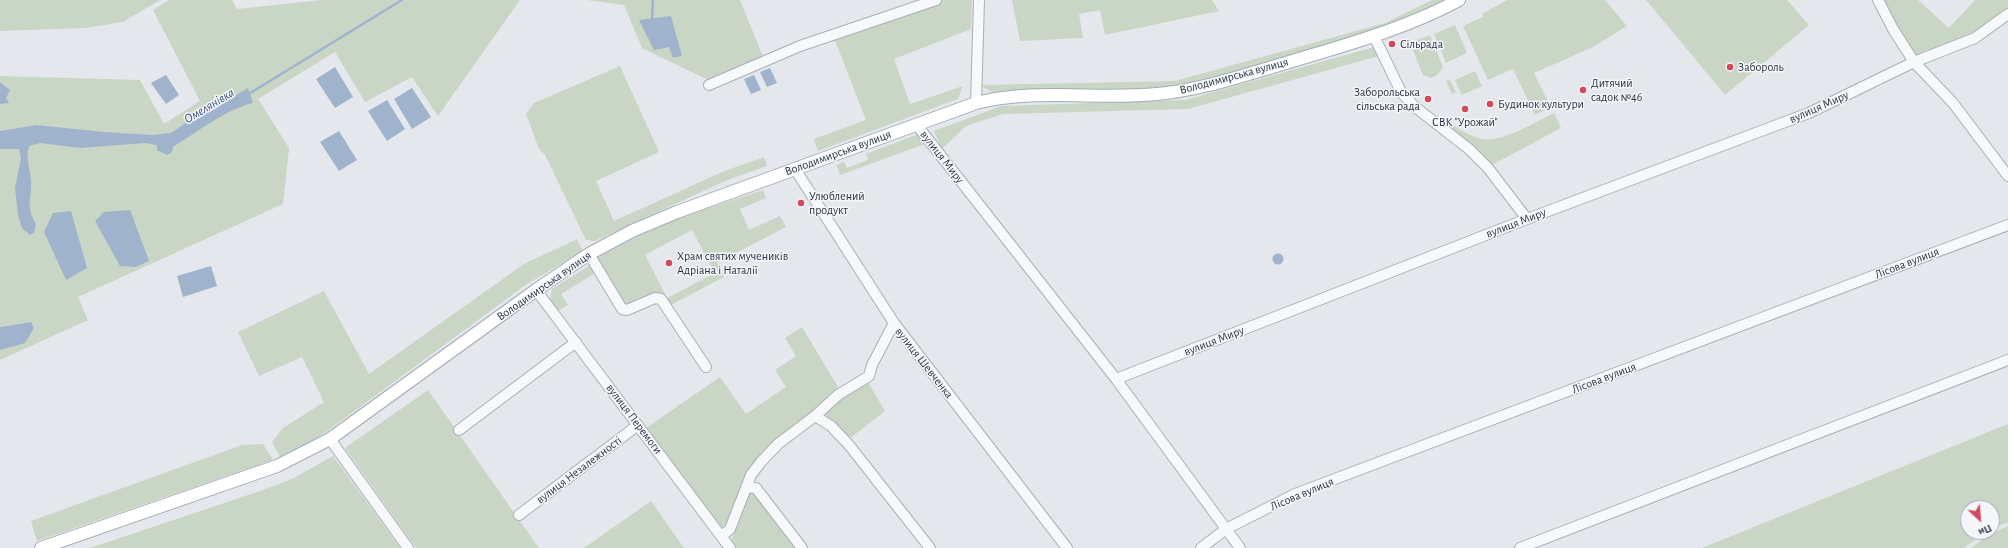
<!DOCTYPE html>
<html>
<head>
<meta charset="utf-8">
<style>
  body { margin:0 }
  #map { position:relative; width:2008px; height:548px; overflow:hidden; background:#e4e7ec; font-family:"Alegreya Sans",sans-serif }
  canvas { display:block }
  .north { position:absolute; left:1960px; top:500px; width:40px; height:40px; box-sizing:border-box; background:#f4f6f9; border:1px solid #a4a8b1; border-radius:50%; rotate:154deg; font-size:11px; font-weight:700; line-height:16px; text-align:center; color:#2b3445 }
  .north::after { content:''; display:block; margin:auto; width:14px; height:18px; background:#d1495b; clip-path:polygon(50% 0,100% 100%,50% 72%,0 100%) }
</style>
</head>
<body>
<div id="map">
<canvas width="2008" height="548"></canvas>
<div class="north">Пн</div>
</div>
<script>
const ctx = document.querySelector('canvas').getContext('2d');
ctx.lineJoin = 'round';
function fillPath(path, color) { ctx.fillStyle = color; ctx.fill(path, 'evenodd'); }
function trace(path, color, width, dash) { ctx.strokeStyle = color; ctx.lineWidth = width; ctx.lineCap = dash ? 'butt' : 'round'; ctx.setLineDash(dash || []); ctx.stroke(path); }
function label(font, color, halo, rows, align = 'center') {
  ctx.font = font + ' "Alegreya Sans",sans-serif'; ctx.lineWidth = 3; ctx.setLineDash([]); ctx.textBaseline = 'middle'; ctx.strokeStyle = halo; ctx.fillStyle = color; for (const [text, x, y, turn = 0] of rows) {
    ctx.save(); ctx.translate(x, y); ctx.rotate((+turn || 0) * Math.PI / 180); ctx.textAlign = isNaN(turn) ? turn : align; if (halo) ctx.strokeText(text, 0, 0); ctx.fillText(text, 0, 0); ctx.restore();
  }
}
fillPath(new Path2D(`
  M 0,0 L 160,0 L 123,22 L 85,28 L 0,31 Z
  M 169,0 L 232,0 L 237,9 L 322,0 L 520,0 L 438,116 L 412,77 L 365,102 L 335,52 L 258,99 L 289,148 L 283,204 L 78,297 L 88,320 L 0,360 L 0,350 L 12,346 L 31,322 L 0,327 L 0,76 L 140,80 L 164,124 L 200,101 L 153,10 Z
  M 587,0 L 740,0 L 764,59 L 710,81 L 642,48 L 624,5 ZM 652,19 L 682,56 L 674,58 L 669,47 L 639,20 Z
  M 943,0 L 972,0 L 971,29 L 894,59 L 910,104 L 963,86 L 958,99 L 818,151 L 814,139 L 866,120 L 834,38 Z
  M 1012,0 L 1212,0 L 1219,11 L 1105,35 L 1100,10 L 1079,14 L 1083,38 L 1020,41 Z
  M 1432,0 L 1453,0 L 1386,29 L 1214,79 L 1156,91 L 1041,90 L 992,92 L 981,85 L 1175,81 L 1385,23 Z
  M 1507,0 L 1605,0 L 1627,26 L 1593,47 L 1534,73 L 1551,107 L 1535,115 L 1513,69 L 1488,80 L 1463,26 L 1483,17 L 1482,14 Z
  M 1646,0 L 1787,0 L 1809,25 L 1725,95 Z
  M 1882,0 L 1918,0 L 1949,28 L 1975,0 L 2008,0 L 2008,11 L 1973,36 L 1916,58 Z
  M 1455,25 L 1467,53 L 1446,63 L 1434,34 Z
  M 1430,35 L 1443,67 L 1437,75 L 1431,78 L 1423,75 L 1410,43 Z
  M 1374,47 L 1379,56 L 1188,109 L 1003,114 L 966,126 L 942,149 L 934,131 L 1001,106 L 1185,100 Z
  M 620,66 L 659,152 L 596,181 L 614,221 L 722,172 L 764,157 L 767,166 L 725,181 L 595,241 L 586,240 L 545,155 L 539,149 L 526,114 L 534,103 Z
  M 1475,71 L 1482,86 L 1462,95 L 1455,80 Z
  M 1450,80 L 1456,92 L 1452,94 L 1446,81 Z
  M 1554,113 L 1561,128 L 1490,166 L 1438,121 L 1443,119 C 1455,126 1468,136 1482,139 C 1501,143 1536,122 1554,113 Z
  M 918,134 L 925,144 L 840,175 L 837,165 L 844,162 L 847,168 L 868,160 L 866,154 Z
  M 763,190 L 766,198 L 740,209 L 749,230 L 780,216 L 786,227 L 717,263 L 724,277 L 669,306 L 663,297 L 626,307 L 596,258 L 636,237 L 679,218 ZM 692,230 L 715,273 L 667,298 L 645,255 Z
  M 577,239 L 583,251 L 527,284 L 326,432 L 302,447 L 280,457 L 272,442 L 283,428 L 324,402 L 302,357 L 259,376 L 238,332 L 324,291 L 369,374 L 524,264 Z
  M 592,264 L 597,272 L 561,294 L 568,305 L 558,311 L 550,300 L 552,289 Z
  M 802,327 L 838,387 L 812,413 L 775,441 L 728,523 L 721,527 L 646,428 L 720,377 L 746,414 L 786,387 L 775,370 L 796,356 L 785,338 Z
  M 868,382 L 885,411 L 848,440 L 821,416 L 840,398 Z
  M 428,390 L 539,548 L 416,548 L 345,448 Z
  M 2008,424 L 2008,522 L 1992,529 L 1992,508 L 1968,508 L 1968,532 L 1986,532 L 1964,548 L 1702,548 Z
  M 263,444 L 273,460 L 37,541 L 31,521 L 242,445 Z
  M 333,456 L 400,548 L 90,548 L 263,490 L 292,479 Z
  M 748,491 L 755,492 L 798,548 L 735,548 L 731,541 Z
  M 651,501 L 684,548 L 584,548 Z
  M 2008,526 L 2008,548 L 1971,548 L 1987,536 Z`), '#c9d6c5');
fillPath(new Path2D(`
  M 671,16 L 682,56 L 673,58 L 669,47 L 654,50 L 639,20 Z
  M 335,67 L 353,97 L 335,108 L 316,79 Z
  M 770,68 L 777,83 L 767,87 L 760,72 Z
  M 166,75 L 179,95 L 166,104 L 151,83 Z
  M 754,75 L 761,90 L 751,94 L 744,79 Z
  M 0,82 L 10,90 L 6,98 L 9,103 L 0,104 Z
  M 248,88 L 253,103 C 227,109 197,132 173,147 L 172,152 L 167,155 L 157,150 L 157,145 L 145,143 L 80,148 L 40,143 L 29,146 C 25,160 31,170 31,184 C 31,202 26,207 36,224 L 34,233 L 30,235 L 22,228 L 18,215 L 15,188 L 21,158 L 19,149 L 0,149 L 0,131 L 36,125 L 104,132 L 152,135 L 171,133 L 198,115 L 201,116 Z
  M 412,88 L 431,117 L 412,129 L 394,99 Z
  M 387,100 L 405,129 L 387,141 L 368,111 Z
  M 339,131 L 357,160 L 339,171 L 320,142 Z
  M 130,210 L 149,261 L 136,267 L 120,266 L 95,221 L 104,212 Z
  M 71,211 L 87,268 L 66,280 L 44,232 L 53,213 Z
  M1272.5 259a5.5 5.5 0 1 1 11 0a5.5 5.5 0 1 1-11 0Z
  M 211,266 L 217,286 L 183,297 L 177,276 Z
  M 31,322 L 34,328 L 25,343 L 0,350 L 0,327 Z`), '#9fb4cc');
trace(new Path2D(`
  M 652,19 L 653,0
  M 247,95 L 402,0`), '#9fb4cc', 2.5);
const minor = new Path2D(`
  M 1878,0 L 1893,29 L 1914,62 L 1953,103 L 2008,176
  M 1374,36 L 1401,92 L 1415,107 L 1469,149 L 1488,168 L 1527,219
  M 709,85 L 800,46 L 936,0
  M 976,103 L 979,0
  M 916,124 L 1116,379 L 1240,548
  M 795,169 L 894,323 L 1067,548
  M 589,254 L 622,309 L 627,310 L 655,298 L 661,299 L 706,367
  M 536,290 L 730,548
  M 1116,379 L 1527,219 L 1809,113 L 1914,62 L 1975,38 L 2008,14
  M 815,416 L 831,426 L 849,445 L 930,548
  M 459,430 L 576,342
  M 330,439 L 408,548
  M 746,487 L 756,488 L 802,548
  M 519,515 L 638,425
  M 722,536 L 730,529 L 751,475 L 761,462 L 778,444 L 815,416 L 838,395 L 869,376 L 872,365 L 894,323
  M 1201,548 L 1226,529 L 1295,494 L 2008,225
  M 1520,548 L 2008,360`);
const major = new Path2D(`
  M 41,548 L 277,466 L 330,439 L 536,290 L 589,254 L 632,231 L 677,212 L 976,103 C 1035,88 1097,100 1157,94 C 1201,90 1244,75 1286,63 C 1345,45 1405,29 1459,0`);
trace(minor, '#a9aeb7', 12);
trace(major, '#a3abb8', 14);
trace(minor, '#f7f8fa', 10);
trace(major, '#fff', 12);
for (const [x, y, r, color] of [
  [1392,44,4,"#d1495b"],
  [1730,67,4,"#d1495b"],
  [1583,90,4,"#d1495b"],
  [1428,99,4,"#d1495b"],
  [1490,104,4,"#d1495b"],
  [1465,109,4,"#d1495b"],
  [801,203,4,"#d1495b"],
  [669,263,4,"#d1495b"]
]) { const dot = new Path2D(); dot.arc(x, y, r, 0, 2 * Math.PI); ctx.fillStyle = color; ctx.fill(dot); trace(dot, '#f4f6f9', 1.5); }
label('12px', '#2b3445', '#f4f6f9', [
  ["Сільрада",1400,44],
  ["Забороль",1738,67],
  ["Дитячий",1591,83],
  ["садок №46",1591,97],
  ["Заборольська",1420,92,"right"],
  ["сільська рада",1420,106,"right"],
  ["Будинок культури",1498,104],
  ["СВК \"Урожай\"",1465,122,"center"],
  ["Улюблений",809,196],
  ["продукт",809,210],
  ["Храм святих мучеників",677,256],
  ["Адріана і Наталії",677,270]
], 'left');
label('12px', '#2b3445', '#f4f6f9', [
  ["Володимирська вулиця",1234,76,-15],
  ["вулиця Миру",1819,107,-24],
  ["Володимирська вулиця",838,153,-20],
  ["вулиця Миру",942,157,52],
  ["вулиця Миру",1516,223,-21],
  ["Лісова вулиця",1907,263,-21],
  ["Володимирська вулиця",544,286,-35],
  ["вулиця Миру",1214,341,-21],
  ["вулиця Шевченка",924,363,52],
  ["Лісова вулиця",1604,378,-21],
  ["вулиця Перемоги",634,419,53],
  ["вулиця Незалежності",579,470,-37],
  ["Лісова вулиця",1302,494,-23]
]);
label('italic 13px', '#34527a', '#f4f6f9', [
  ["Омелянівка",209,106,-31]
]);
</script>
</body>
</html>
